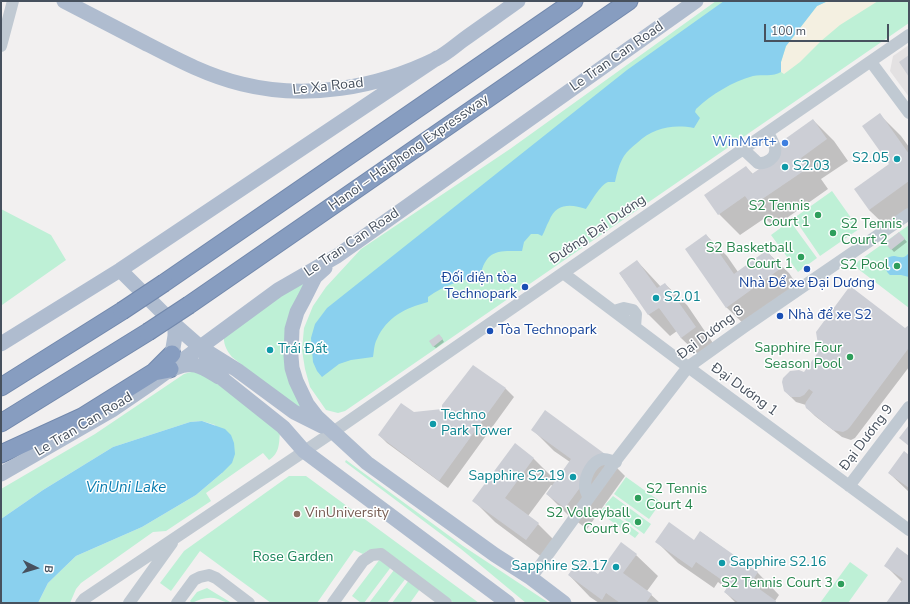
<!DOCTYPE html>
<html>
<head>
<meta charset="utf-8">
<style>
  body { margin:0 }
  #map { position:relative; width:910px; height:604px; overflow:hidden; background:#f2f0f0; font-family:"Nunito Sans",sans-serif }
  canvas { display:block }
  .frame { position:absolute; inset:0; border:2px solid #47515e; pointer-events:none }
  .north { position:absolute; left:16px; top:548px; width:40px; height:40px; -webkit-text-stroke:3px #fff; paint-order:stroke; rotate:95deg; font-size:11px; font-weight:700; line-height:16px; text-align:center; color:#47515e }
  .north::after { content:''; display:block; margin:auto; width:14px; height:18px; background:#47515e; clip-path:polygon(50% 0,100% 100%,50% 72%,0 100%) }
  .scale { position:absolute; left:764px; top:24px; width:125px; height:18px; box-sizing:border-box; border:2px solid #47515e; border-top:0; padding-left:5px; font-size:12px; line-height:14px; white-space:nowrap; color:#47515e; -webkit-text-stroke:3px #fff; paint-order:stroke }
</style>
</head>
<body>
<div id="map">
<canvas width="910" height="604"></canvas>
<div class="frame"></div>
<div class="north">B</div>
<div class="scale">100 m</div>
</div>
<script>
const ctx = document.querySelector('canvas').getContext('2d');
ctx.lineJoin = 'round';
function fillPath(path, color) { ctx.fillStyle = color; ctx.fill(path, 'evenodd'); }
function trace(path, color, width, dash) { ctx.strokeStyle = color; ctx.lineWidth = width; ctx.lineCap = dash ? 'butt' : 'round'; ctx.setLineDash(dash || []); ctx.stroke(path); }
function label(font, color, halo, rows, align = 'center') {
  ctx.font = font + ' "Nunito Sans",sans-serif'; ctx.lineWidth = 3; ctx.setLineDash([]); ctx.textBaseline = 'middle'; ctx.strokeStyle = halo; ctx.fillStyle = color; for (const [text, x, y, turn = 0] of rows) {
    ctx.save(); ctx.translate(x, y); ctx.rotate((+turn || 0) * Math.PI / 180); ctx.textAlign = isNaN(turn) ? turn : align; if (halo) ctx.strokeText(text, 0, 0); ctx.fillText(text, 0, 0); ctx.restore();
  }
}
fillPath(new Path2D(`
  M 909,45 L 909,97 L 890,71 L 893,56 Z`), '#e3e1e2');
fillPath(new Path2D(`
  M 716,1 L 909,1 L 909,23 L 345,411 L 338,413 L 326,410 L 310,387 L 305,369 L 302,350 L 304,328 L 313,306 L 326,287 L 361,249 L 510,149 Z
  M 832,191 L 859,229 L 820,256 L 794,218 Z
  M 1,209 L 51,235 L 66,260 L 2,305 L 1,304 Z
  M 790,221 L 817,258 L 798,272 L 771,235 Z
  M 909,225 L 909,308 L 853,265 Z
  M 305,280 L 308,282 L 291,313 L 301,406 L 299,410 L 232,357 C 226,350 223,343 224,334 Z
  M 194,371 L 211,373 L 280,431 C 279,443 280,453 269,460 L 263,453 L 206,493 L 211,501 L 166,531 L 153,532 L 81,583 L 76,589 L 70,603 L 38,603 L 48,583 L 76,556 L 142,527 L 196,495 L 222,473 L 215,425 L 202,421 L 190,422 L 113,447 L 43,490 L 1,519 L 1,489 L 95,434 L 184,374 Z
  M 346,460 L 463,546 L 549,603 L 526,603 L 461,549 L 345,462 Z
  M 289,476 L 306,476 L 479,603 L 454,603 L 387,554 C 376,549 373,546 363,554 L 354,550 L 317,603 L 271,603 L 200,551 L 171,591 L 160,583 L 184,551 Z
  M 626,477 L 661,502 L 649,519 L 614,494 Z
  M 613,496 L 651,524 L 644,534 L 605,505 Z
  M 604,507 L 639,533 L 635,538 L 600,513 Z
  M 380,559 L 391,567 L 364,603 L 361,603 L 352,596 Z
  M 850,562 L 868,575 L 848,603 L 820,603 Z
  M 394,570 L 406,578 L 387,603 L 369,603 Z
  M 409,580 L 420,589 L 410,603 L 392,603 Z
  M 207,588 L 230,602 C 226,603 223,601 218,599 C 209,596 200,599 192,603 L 190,601 L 197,592 Z`), '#bef0d6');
fillPath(new Path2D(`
  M 828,1 L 878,1 L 840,25 L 821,41 L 800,62 L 784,74 L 781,72 L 781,62 L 786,46 L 817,6 Z`), '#f4f0e1');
fillPath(new Path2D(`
  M 724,1 L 828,1 L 817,6 L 786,46 L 781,62 L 781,72 C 773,77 762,74 753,76 C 732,82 712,94 696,109 L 695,112 L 700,118 L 694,128 C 672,124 653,128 637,143 C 632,147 627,151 624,156 C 619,164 617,173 615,182 C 613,182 610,182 608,182 C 600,185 591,202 586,209 C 571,204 556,203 549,221 C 546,226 545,231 542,236 L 538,234 L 531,234 L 524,242 L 522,251 C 498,251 486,249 480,277 C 460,280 445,285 428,297 L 428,302 C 405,308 387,317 377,339 C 374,344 374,352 373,357 L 351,360 L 339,364 L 322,377 L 317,371 L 313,362 L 311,338 L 315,324 L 327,308 L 627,70 Z
  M 909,253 L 909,277 L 901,275 L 890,275 C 883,269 882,257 894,256 C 897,256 900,258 904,257 C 906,256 907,255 909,253 Z
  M 202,421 L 225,429 L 231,435 L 234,443 L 235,454 L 232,463 L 222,473 L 196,495 L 142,527 L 76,556 L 48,583 L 38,603 L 1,603 L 1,519 L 43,490 L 113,447 L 190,422 Z`), '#8ad0ee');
fillPath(new Path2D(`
  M 880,115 L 901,136 L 909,147 L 909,218 L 891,231 L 869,210 L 890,164 Z
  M 813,120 L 834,141 L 848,161 L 821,179 L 828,189 L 774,227 L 765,218 L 740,235 L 719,214 L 746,167 L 753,174 L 778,157 Z
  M 706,235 L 727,256 L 738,272 L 767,252 L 789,273 L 801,291 L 748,328 L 726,307 Z
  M 901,235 L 907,242 L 894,252 L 886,243 Z
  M 637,261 L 661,287 L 665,284 L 687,305 L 717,349 L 703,359 L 681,338 L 677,331 L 670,336 L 649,315 L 620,274 Z
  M 909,326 L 909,367 L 855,438 L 851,440 L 842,437 L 815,416 L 807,408 L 806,405 L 796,402 L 788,394 L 805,374 L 905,329 Z
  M 441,337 L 444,342 L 436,348 L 433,346 Z
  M 473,366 L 506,389 L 514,397 L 448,488 L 387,443 L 379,435 L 414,413 L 443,410 Z
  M 533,430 L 604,455 L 625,476 L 587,529 L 568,515 L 547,494 L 553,486 L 551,485 L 528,516 L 538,524 L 559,545 L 547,561 L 495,522 L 474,501 L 515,445 L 534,459 L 556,481 L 570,462 L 554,451 Z
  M 909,456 L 909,492 L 889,473 Z
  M 701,532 L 758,573 L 779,595 L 775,601 L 777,603 L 736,603 L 725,592 L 727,589 L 718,582 L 714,588 L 678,563 L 657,542 L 694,541 Z
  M 636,555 L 658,576 L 647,591 L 660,603 L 599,603 L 590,597 L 569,575 L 599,575 Z
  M 909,557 L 909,603 L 887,603 L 902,582 L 885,565 Z`), '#0003');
fillPath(new Path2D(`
  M 909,55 L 909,77 L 899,62 Z
  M 880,113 L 909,154 L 909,181 L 869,210 L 854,189 L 889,164 L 862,126 Z
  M 813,119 L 827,139 L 801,158 L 808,168 L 752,206 L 745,196 L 718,215 L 704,195 L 746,166 L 752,174 L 776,157 L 771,149 Z
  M 899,232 L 905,239 L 891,250 L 885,243 Z
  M 706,234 L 734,274 L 767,250 L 780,269 L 726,308 L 685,249 Z
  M 637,260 L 657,288 L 665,283 L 696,327 L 681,338 L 659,308 L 648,315 L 619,273 Z
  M 850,286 L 905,328 L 909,325 L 909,350 L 908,349 L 850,427 L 847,430 L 843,432 L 833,430 L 806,408 L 805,405 L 806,402 L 813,392 L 809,389 L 804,395 L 800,397 L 791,397 L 784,391 L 782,382 L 783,378 L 790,371 L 799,370 L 804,372 L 819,351 L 816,332 Z
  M 439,334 L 443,339 L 433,347 L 429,341 Z
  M 473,365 L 506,388 L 439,481 L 378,435 L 401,403 L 414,412 L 442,409 L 442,405 Z
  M 545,410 L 605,454 L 565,508 L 546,494 L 571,459 L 531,430 Z
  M 909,425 L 909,446 L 899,438 Z
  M 515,443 L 534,458 L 505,498 L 539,523 L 526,540 L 472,501 Z
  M 904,451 L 909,455 L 909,488 L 888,473 Z
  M 669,522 L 694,540 L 700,531 L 758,572 L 751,583 L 776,601 L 775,603 L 739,603 L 724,592 L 729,585 L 696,562 L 692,568 L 655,542 Z
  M 621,542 L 637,554 L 623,573 L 652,594 L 646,603 L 620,603 L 606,593 L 602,600 L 568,575 L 579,560 L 598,574 Z
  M 897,547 L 909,556 L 909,603 L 886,603 L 903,579 L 884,566 Z`), '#ccced5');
const highway = new Path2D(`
  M 164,283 L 574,1
  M 189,305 L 629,1
  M 154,372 L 172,354
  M 1,387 L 122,311
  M 1,423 L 148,332
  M 1,454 L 82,417 L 154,372 L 170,369`);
trace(highway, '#7288ac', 19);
trace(new Path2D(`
  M 1,46 L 13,1
  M 871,62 L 909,113
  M 743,149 L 758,163 C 766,164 777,158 775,148 C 774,143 770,137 768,132
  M 563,273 L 688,367 L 909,530
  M 614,311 L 624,308 L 633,310 L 636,314 L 635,327
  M 849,486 L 909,407
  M 589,497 C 587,494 585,490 585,486 C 585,475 592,461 603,459 C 607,459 612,461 616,462
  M 531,578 L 617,459 L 688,367 L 744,327 L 909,214
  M 81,603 L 84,599 L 333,432 L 563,273 L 909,35
  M 129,603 L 172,543
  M 177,603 L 194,580 L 200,577 L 209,575 L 216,578 L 249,603
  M 333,603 L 363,561 L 372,555 L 381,554 L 446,603`), '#c0c9d2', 12);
trace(new Path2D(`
  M 64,1 C 91,15 118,29 145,43 C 176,59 208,76 242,84 C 306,100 377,88 436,59 C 446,54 455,46 463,40 C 481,27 500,14 518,1
  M 325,268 L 315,277 L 304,299 L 297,312 L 292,329 L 291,356 L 292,368 L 296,381 L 307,404 L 317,417 L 367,463 L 495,555 L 531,578 L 564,603
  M 120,270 L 175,325 L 200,347 L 237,370 L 294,412 L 322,426
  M 1,344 L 120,270 L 437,58
  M 200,347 L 224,380 L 283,427 L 304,451 L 508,603
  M 170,366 L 175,336 L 175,325
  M 175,368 C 194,360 202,367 219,377
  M 1,474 L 112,410 L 150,384 L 278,290 L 337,256 L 696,1`), '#afbccf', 15);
trace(highway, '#879dc0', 17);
const highwayBridge = new Path2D(`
  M 122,311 L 164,283
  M 148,332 L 189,305`);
trace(highwayBridge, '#7288ac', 19, []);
trace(highwayBridge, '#879dc0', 17);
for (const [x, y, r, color] of [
  [785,143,4,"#3f7fe0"],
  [897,159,4,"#0f9aa8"],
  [785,167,4,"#0f9aa8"],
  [818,215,4,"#2e9e5b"],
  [833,233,4,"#2e9e5b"],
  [801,257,4,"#2e9e5b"],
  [897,266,4,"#2e9e5b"],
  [807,269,4,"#1a4fb4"],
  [525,287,4,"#1a4fb4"],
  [656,298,4,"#0f9aa8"],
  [780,316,4,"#1a4fb4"],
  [490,331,4,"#1a4fb4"],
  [270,350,4,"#0f9aa8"],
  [850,357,4,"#2e9e5b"],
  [433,424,4,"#0f9aa8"],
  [573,477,4,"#0f9aa8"],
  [638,498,4,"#2e9e5b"],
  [297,514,4,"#8d6e63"],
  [638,522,4,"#2e9e5b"],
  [722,563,4,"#0f9aa8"],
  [616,567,4,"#0f9aa8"],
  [841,584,4,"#2e9e5b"]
]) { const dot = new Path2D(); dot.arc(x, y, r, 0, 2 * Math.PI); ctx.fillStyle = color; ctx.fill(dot); trace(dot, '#fff', 1.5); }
label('14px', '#47515e', '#fff', [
  ["Le Tran Can Road",617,57,-35],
  ["Le Xa Road",328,87,-6],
  ["Hanoi – Haiphong Expressway",409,153,-35],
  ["Đường Đại Dương",598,230,-34],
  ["Le Tran Can Road",352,243,-34],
  ["Đại Dương 8",711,333,-37],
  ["Đại Dương 1",744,390,36],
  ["Le Tran Can Road",84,425,-31],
  ["Đại Dương 9",867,438,-53]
]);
label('14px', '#366cbe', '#fff', [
  ["WinMart+",777,143]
], 'right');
label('14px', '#0d838f', '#fff', [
  ["S2.05",889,159,"right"],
  ["S2.03",793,167],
  ["S2.01",664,298],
  ["Trái Đất",278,350],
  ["Techno",441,416],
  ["Park Tower",441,432],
  ["Sapphire S2.19",565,477,"right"],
  ["Sapphire S2.16",730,563],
  ["Sapphire S2.17",608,567,"right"]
], 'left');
label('14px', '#27864d', '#fff', [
  ["S2 Tennis",810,207],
  ["Court 1",810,223],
  ["S2 Tennis",841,225,"left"],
  ["Court 2",841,241,"left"],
  ["S2 Basketball",793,249],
  ["Court 1",793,265],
  ["S2 Pool",889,266],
  ["Sapphire Four",842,349],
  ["Season Pool",842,365],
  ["S2 Tennis",646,490,"left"],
  ["Court 4",646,506,"left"],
  ["S2 Volleyball",630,514],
  ["Court 6",630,530],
  ["S2 Tennis Court 3",833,584]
], 'right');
label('14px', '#164399', '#fff', [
  ["Đối diện tòa",517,279,"right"],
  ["Technopark",517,295,"right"],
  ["Nhà Để xe Đại Dương",807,284,"center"],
  ["Nhà để xe S2",788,316],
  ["Tòa Technopark",498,331]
], 'left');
label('14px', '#785e54', '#fff', [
  ["VinUniversity",305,514]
], 'left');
label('14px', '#158257', '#fff', [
  ["Rose Garden",293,558]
]);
label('italic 15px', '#097caf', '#fff', [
  ["VinUni Lake",126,488]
]);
</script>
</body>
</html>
